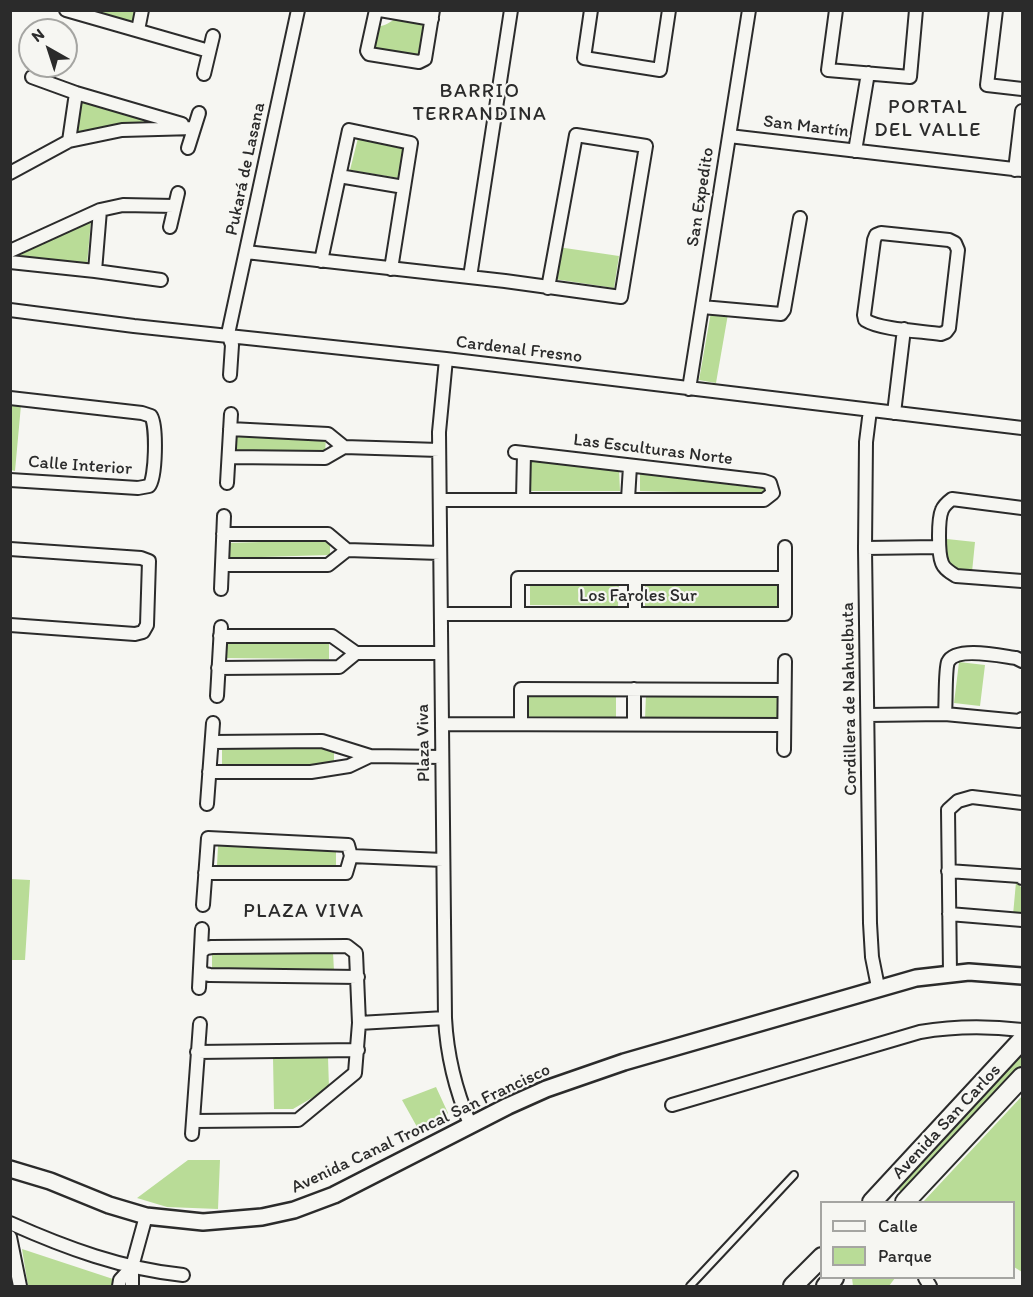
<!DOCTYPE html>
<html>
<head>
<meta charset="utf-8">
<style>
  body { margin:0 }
  #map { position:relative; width:1033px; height:1297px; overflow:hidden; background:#f6f6f2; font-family:Itim,sans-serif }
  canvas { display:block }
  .frame { position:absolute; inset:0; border:12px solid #2b2b2b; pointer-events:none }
  .legend { position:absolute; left:820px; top:1201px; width:195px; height:78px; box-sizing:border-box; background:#f6f6f2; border:2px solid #a5a5a2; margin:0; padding:8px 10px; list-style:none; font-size:18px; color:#2b2b2b }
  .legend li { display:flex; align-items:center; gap:12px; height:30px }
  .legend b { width:30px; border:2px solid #a5a5a2 }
  .north { position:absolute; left:18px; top:18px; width:60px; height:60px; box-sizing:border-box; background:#f6f6f2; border:2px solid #a5a5a2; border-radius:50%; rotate:321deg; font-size:16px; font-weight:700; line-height:24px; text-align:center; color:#2b2b2b }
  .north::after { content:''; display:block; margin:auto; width:21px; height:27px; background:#2b2b2b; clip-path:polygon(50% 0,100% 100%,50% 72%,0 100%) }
</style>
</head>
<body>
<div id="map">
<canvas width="1033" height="1297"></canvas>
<div class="frame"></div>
<ul class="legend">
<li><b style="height:8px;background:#f6f6f2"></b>Calle</li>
<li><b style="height:16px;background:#b9dc97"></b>Parque</li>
</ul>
<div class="north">N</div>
</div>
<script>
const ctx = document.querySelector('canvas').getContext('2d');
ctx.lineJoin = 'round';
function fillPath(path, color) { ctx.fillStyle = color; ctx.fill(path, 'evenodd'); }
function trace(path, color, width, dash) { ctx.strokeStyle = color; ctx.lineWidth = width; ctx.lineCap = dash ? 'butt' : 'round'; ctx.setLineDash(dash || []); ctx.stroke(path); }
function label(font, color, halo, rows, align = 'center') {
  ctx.font = font + ' Itim,sans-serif'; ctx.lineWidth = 4.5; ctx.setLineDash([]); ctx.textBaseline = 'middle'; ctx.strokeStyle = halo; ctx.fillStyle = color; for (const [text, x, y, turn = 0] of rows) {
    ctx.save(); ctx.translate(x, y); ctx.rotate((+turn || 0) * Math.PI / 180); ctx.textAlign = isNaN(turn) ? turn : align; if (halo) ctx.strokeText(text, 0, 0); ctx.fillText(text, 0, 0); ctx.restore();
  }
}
fillPath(new Path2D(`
  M 84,11 L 139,11 L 137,22 Z
  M 396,18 L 425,23 L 419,60 L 371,52 L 376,26 C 384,27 389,23 396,18 Z
  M 80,99 L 175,125 L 77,134 Z
  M 358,138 L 405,146 L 399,178 L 350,170 Z
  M 91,221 L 87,264 L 13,257 Z
  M 558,247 L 619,256 L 614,288 L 554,279 Z
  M 711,312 L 728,314 L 716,383 L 699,380 Z
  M 11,404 L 21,405 L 15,471 L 11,470 Z
  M 232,433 L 326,437 L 325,454 L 231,450 Z
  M 530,459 L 619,469 L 620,491 L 529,491 Z
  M 640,473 L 764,489 L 763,494 L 640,491 Z
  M 947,539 L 975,542 L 972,572 L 943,569 Z
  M 330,540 L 330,555 L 227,558 L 227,543 Z
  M 530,582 L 619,584 L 618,606 L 530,605 Z
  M 645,582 L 777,583 L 777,608 L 645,607 Z
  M 227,642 L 329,643 L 329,659 L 226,658 Z
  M 959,662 L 985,665 L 980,706 L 954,703 Z
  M 646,694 L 777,695 L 777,720 L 645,719 Z
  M 528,695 L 616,696 L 616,719 L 528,717 Z
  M 222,747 L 334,747 L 334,765 L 222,765 Z
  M 218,846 L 336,848 L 336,866 L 217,865 Z
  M 11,879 L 30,880 L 25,960 L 11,960 Z
  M 1016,882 L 1022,888 L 1022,915 L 1013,915 Z
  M 333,952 L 334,971 L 212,972 L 212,953 Z
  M 1022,1050 L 1022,1065 L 903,1194 L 896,1187 Z
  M 328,1057 L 329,1088 L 293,1109 L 274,1109 L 273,1058 Z
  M 436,1087 L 448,1113 L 445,1121 L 421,1134 L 402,1100 Z
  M 1022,1096 L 1022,1272 L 1014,1267 L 1014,1202 L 923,1202 Z
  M 188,1160 L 220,1160 L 218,1209 L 167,1207 L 137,1198 Z
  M 22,1249 L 113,1279 L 114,1286 L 28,1286 Z
  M 852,1278 L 895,1278 L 889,1286 L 853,1286 Z`), '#b9dc97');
const service = new Path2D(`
  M 690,1286 L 794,1175`);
const minor = new Path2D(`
  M 66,10 L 209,51
  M 376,10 L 367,51 L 369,54 L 419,62 L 425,59 L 433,10
  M 380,10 L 432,19
  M 591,10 L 584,58 L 660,70 L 669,10
  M 836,10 L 828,70 L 910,77 L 916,10
  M 996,10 L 987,85 L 1022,89
  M 138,30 L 142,10
  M 204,74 L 213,36
  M 32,77 L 76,93 L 182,124
  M 729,136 L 1022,170
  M 69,141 L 76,93
  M 188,148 L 199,113
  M 855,151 L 868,73
  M 1015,170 L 1022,111
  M 10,173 L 69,141 L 122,130 L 194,128
  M 339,176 L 404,187
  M 170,227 L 178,193
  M 881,233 L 949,240 L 955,243 L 958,250 L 949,328 L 946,332 L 941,334 C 921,331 881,330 865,320 L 864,315 L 874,240 L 876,235 Z
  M 10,251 L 100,210 L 123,205 L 174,206
  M 246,252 L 505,281 L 621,297 L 646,146 L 576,135 L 548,288
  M 321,261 L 349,130 L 411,143 L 391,269
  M 10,262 L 95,271 L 161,280
  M 95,271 L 100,210
  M 470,277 L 511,10
  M 702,307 L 781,314 L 784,310 L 800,218
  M 10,310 L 134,326 L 446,359 L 1022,428
  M 446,359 L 439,432 L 445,1018 C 447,1056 455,1089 470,1124
  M 230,375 L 232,345 L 228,334 L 298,10
  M 689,389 L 749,10
  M 10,398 L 142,413 L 151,416 C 157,426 156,478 149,486 L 138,488 L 10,480
  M 870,410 L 866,442 L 865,548 L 870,923 L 872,957 L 878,987
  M 894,413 L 904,329
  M 230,429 L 328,434 L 344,447
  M 344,447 L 439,450
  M 229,457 L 325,458 L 344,447
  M 227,483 L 231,414
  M 628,499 L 630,466
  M 440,500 L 764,500 L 773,493 L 770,483 L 764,481 L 515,452
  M 523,500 L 524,453
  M 1022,508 L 952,499 C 948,502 944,505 942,510 C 938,519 938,553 942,563 C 944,569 951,573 956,576 L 1022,581
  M 223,534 L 328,534 L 347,550
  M 865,548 L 939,547
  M 10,549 L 141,558 L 149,561 L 147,625 L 143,632 L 135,634 L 10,625
  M 347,550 L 440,553
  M 222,565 L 328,565 L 347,550
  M 221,589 L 224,516
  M 441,614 L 785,614 L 785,547
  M 518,614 L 518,578 L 785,578
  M 635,614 L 635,578
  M 220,636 L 332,636 L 356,653
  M 356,653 L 441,653
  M 218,668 L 339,667 L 356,653
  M 217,696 L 221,627
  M 945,714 C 946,704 945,669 948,662 C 956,646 1001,656 1016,658 L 1022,661
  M 868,715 L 945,714 L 1019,721 L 1022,719
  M 442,724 L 784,725
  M 521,724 L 521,689 L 784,690
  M 634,724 L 634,689
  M 212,742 L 322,741 L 370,756 L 442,757
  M 784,750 L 785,661
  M 209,772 L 311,772 L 349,766 L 370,756
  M 207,804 L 213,723
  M 351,856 L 443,860
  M 948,871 L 1020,876 L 1022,878
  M 205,873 L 346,873 L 351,856
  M 203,905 L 208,838 L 348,845 L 351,856
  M 949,914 L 1022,920
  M 200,969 L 204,974 L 210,975 L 358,977
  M 950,973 L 948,810 L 958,801 L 972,797 L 1022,803
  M 199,988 L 202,929
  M 359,1023 L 445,1018
  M 197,1052 L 358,1050
  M 672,1105 L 920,1032 C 955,1026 987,1026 1022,1030
  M 194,1121 L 298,1120 L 355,1073 L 359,1023 L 356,953 L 347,946 L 212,947 L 206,948 L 201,952
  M 192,1134 L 200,1024
  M 10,1223 C 66,1248 123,1269 183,1275
  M 10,1237 L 20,1286
  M 925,1278 L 930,1286
  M 119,1286 L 120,1280 L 132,1267
  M 132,1286 L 132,1267 L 146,1216`);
const tertiary = new Path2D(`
  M 10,1169 L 50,1181 L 109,1205 L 146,1216 L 203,1222 L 262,1217 L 294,1210 L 334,1195 L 508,1106 L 546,1089 L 624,1062 L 916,978 L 969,972 L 1022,976`);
const secondary = new Path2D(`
  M 872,1202 L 1022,1040
  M 905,1202 L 1022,1077
  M 793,1286 L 822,1257
  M 826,1286 L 834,1278`);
trace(service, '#2b2b2b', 10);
trace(minor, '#2b2b2b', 16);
trace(tertiary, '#2b2b2b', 20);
trace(secondary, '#2b2b2b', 22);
trace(service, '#f6f6f2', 6);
trace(minor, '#f6f6f2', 12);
trace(tertiary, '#f6f6f2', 15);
trace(secondary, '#f6f6f2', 18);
label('18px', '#2b2b2b', '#f6f6f2', [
  ["San Martín",806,127,7],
  ["Pukará de Lasana",246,169,-78],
  ["San Expedito",701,197,-81],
  ["Cardenal Fresno",519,350,7],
  ["Las Esculturas Norte",653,450,7],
  ["Calle Interior",80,466,4],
  ["Los Faroles Sur",638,596],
  ["Cordillera de Nahuelbuta",850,699,-91],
  ["Plaza Viva",424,743,-91],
  ["Avenida San Carlos",947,1122,-47],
  ["Avenida Canal Troncal San Francisco",421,1129,-25]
]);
ctx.letterSpacing = '1.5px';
label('20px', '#2b2b2b', '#f6f6f2', [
  ["BARRIO",480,92],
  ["TERRANDINA",480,115],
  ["PORTAL",928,108],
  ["DEL VALLE",928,131],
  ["PLAZA VIVA",304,912]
]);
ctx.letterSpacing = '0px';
</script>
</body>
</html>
